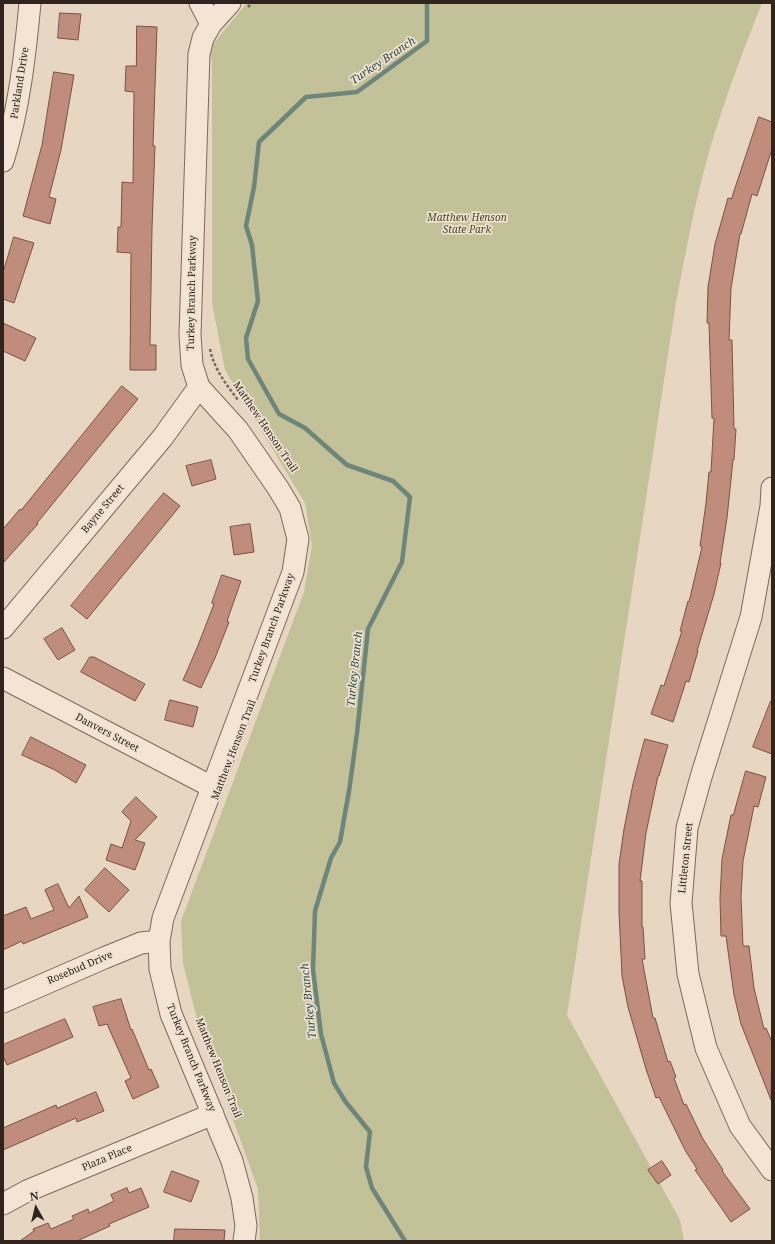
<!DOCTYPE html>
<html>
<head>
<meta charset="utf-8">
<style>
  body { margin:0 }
  #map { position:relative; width:775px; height:1244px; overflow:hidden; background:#e7d6c2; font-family:"Noto Serif",serif }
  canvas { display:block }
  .frame { position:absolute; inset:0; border:4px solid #30241e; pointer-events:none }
  .north { position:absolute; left:16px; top:1188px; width:40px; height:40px; -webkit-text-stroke:3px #efe1d1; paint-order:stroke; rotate:352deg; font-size:11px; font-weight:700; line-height:16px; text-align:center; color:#30241e }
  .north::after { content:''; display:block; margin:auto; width:14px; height:18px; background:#30241e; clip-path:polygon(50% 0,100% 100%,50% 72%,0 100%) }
</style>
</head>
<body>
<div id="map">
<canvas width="775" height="1244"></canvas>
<div class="frame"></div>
<div class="north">N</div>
</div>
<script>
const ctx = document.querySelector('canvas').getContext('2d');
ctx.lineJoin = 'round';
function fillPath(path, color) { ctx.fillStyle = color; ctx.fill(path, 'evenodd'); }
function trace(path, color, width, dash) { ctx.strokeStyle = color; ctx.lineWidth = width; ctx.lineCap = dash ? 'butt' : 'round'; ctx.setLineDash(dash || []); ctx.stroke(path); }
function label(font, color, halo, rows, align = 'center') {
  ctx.font = font + ' "Noto Serif",serif'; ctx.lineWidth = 3.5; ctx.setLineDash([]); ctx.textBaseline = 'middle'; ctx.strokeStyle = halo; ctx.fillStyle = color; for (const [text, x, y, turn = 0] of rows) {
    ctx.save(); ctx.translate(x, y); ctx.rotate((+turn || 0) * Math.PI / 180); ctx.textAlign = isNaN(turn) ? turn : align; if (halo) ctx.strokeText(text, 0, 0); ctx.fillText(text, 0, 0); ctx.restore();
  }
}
fillPath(new Path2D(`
  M 247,3 L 762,3 C 739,61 716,121 701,182 C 691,222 684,262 676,302 L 567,1015 L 680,1220 L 684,1241 L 260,1241 L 258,1189 L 197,1019 L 183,963 L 181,921 L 304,592 L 312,546 L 305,503 L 225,370 L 212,303 L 212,61 L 209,49 L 212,45 Z`), '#c3c198');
trace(new Path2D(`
  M 405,1241 L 372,1188 L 366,1167 L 370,1132 L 345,1101 L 334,1083 L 321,1034 L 313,970 L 315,911 L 331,858 L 340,842 L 349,791 L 357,733 L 368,629 L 402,562 L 410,497 L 393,481 L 347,465 L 305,428 L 279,414 L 248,359 L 246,338 L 258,301 L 252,245 L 246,226 L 254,187 L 259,142 L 306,97 L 357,92 L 427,41 L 427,3`), '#6c867c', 4.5);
const building = new Path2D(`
  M 60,13 L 81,14 L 78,40 L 58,38 Z
  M 137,26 L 157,27 L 153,146 L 155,146 L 152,228 L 150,345 L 156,345 L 156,370 L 130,370 L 131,253 L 117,252 L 118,227 L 121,227 L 122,182 L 133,183 L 134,92 L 125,91 L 126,66 L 136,66 Z
  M 54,72 L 74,75 L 61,150 L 49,197 L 56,199 L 50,224 L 23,216 L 42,145 Z
  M 759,117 L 772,122 L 772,149 L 757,196 L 752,194 L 741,234 L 740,234 L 731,288 L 729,340 L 732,340 L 734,429 L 736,429 L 734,460 L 733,460 L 727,518 L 720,563 L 721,563 L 714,594 L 697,651 L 698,651 L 689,682 L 686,681 L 673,722 L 651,714 L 661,685 L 664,686 L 682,631 L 680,631 L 688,601 L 689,602 L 702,547 L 700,546 L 706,503 L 709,472 L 711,472 L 714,418 L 712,418 L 709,323 L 707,323 L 708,287 L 715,244 L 728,198 L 731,199 Z
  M 14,237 L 34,243 L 14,303 L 3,299 L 3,273 Z
  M 3,323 L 36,338 L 25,361 L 3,351 Z
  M 122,386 L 138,399 L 37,523 L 38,524 L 3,563 L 3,529 L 20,509 L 21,510 Z
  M 211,460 L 216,479 L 192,486 L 186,466 Z
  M 164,493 L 180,506 L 87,619 L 71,606 Z
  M 250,524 L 254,552 L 234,555 L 230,527 Z
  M 222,575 L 241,581 L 227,621 L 229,622 L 215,658 L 201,688 L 183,680 L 197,648 L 214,604 L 212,603 Z
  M 62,628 L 75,650 L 58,660 L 44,639 Z
  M 90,657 L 94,657 L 145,684 L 135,701 L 81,672 Z
  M 170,700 L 198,707 L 193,727 L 165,720 Z
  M 771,701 L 772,701 L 772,754 L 753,747 Z
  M 31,737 L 86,765 L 76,783 L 55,770 L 22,755 Z
  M 645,739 L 668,745 L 659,776 L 658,776 L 646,833 L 640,881 L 642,881 L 642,927 L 643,927 L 645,959 L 642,959 L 653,1018 L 655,1018 L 668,1062 L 670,1061 L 676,1077 L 674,1078 L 684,1105 L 686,1104 L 703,1139 L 723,1170 L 722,1171 L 750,1209 L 731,1222 L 695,1170 L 697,1169 L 685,1150 L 659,1097 L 656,1098 L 646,1069 L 628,1007 L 622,976 L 619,912 L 619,864 L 624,829 L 633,784 Z
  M 746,771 L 766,777 L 758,807 L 754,806 L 743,861 L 741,897 L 743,946 L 749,946 L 754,988 L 764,1029 L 766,1028 L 772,1042 L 771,1100 L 741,1024 L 734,995 L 726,936 L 721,936 L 720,898 L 722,859 L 731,815 L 733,815 Z
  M 136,797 L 157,817 L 135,840 L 145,843 L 135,870 L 106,860 L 111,844 L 122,848 L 131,821 L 122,812 Z
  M 105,868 L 129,890 L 109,912 L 85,890 Z
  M 58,884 L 69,908 L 79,896 L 88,917 L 23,944 L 22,941 L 3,950 L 3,916 L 26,907 L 31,919 L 54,910 L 45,890 Z
  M 121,999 L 131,1030 L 132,1029 L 149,1070 L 151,1069 L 159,1087 L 133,1099 L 125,1081 L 131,1078 L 107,1024 L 99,1026 L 93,1007 Z
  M 65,1019 L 73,1037 L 7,1065 L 3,1056 L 3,1045 Z
  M 96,1092 L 104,1111 L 77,1122 L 76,1118 L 3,1150 L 3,1128 L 56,1105 L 57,1108 Z
  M 662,1161 L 671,1175 L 658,1184 L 648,1170 Z
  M 172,1171 L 199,1181 L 191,1202 L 164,1192 Z
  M 127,1188 L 129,1193 L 141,1188 L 149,1207 L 109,1224 L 110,1226 L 77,1241 L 20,1241 L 34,1231 L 33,1229 L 48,1223 L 51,1229 L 74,1219 L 72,1216 L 88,1209 L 89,1213 L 114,1201 L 111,1195 Z
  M 175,1229 L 225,1230 L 224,1241 L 174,1241 Z`);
fillPath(building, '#c08d7d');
trace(building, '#7a5145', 1);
const minor = new Path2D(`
  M 200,3 L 211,24
  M 230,3 L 211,24 L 203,38 L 199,54 L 190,335 L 192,365 L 199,387 L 238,430 L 278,488 L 290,508 L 298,539 L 293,572 L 163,918 L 159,941 L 160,969 L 171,1014 L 232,1161 L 242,1198 L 246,1226 L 244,1241
  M 3,161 C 19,110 25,56 30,3
  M 772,488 L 771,506 L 751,617 L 701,777 L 687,828 L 681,903 L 688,974 L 706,1048 L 740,1126 L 772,1170
  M 3,628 L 163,437 L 199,387
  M 3,678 L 212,787
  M 3,1002 L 104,958 L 141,943 L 159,941
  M 3,1204 L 27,1191 L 213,1114`);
trace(minor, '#7e685c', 23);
trace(new Path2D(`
  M 248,7 L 252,3
  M 210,349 C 214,369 226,384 238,400`), '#7e685c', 2.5, [3, 2]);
trace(minor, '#f3e4d4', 21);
label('10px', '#30241e', '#efe1d1', [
  ["Parkland Drive",20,83,-81],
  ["Turkey Branch Parkway",192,293,-89],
  ["Matthew Henson Trail",265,427,56],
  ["Bayne Street",103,509,-50],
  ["Turkey Branch Parkway",272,628,-70],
  ["Danvers Street",107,733,28],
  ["Matthew Henson Trail",234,750,-69],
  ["Littleton Street",686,858,-84],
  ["Rosebud Drive",80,968,-23],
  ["Turkey Branch Parkway",191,1058,68],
  ["Matthew Henson Trail",218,1068,68],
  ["Plaza Place",107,1158,-23]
]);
label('italic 10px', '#474a27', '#efe1d1', [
  ["Matthew Henson",467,218],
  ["State Park",467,230]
]);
label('italic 11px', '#2f4e47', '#efe1d1', [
  ["Turkey Branch",383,61,-34],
  ["Turkey Branch",355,669,-84],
  ["Turkey Branch",309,1001,-96]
]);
</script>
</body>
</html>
